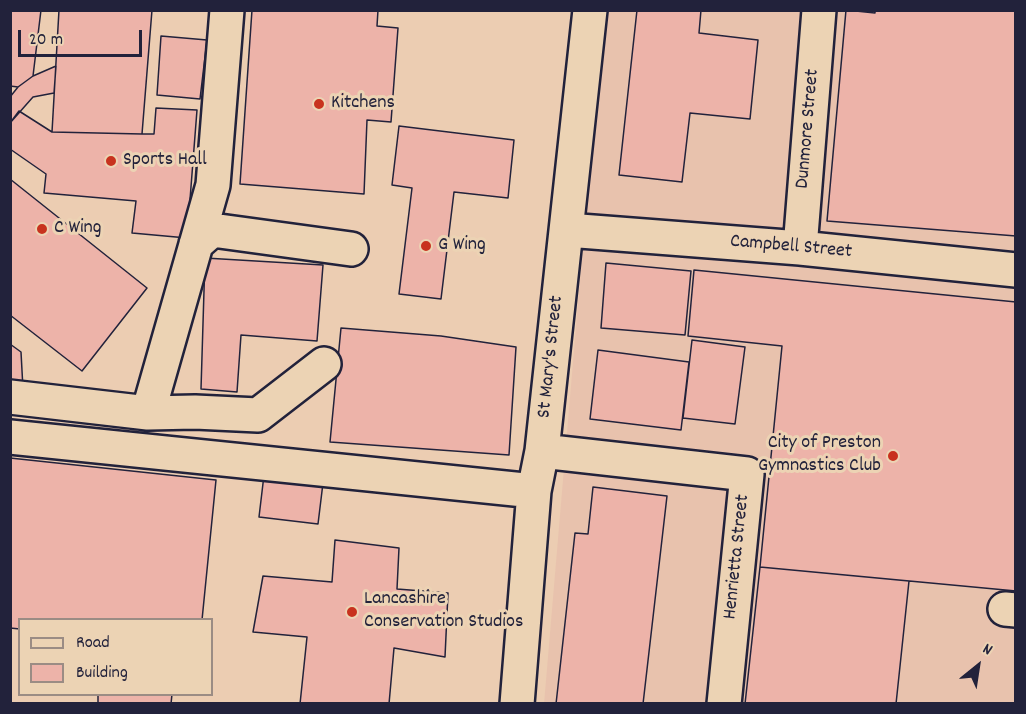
<!DOCTYPE html>
<html>
<head>
<meta charset="utf-8">
<style>
  body { margin:0 }
  #map { position:relative; width:1026px; height:714px; overflow:hidden; background:#eccdb2; font-family:Dekko,sans-serif }
  canvas { display:block }
  .frame { position:absolute; inset:0; border:12px solid #22223b; pointer-events:none }
  .legend { position:absolute; left:18px; top:618px; width:195px; height:78px; box-sizing:border-box; background:#ecd3b4; border:2px solid #9b8c84; margin:0; padding:8px 10px; list-style:none; font-size:18px; color:#22223b }
  .legend li { display:flex; align-items:center; gap:12px; height:30px }
  .legend b { width:30px; border:2px solid #9b8c84 }
  .north { position:absolute; left:948px; top:636px; width:60px; height:60px; -webkit-text-stroke:4px #ecd3b4; paint-order:stroke; rotate:30deg; font-size:16px; font-weight:700; line-height:24px; text-align:center; color:#22223b }
  .north::after { content:''; display:block; margin:auto; width:21px; height:27px; background:#22223b; clip-path:polygon(50% 0,100% 100%,50% 72%,0 100%) }
  .scale { position:absolute; left:18px; top:30px; width:124px; height:27px; box-sizing:border-box; border:3px solid #22223b; border-top:0; padding-left:8px; font-size:18px; line-height:21px; white-space:nowrap; color:#22223b; -webkit-text-stroke:4px #ecd3b4; paint-order:stroke }
</style>
</head>
<body>
<div id="map">
<canvas width="1026" height="714"></canvas>
<div class="frame"></div>
<ul class="legend">
<li><b style="height:8px;background:#ecd3b4"></b>Road</li>
<li><b style="height:16px;background:#edb3a9"></b>Building</li>
</ul>
<div class="north">N</div>
<div class="scale">20 m</div>
</div>
<script>
const ctx = document.querySelector('canvas').getContext('2d');
ctx.lineJoin = 'round';
function fillPath(path, color) { ctx.fillStyle = color; ctx.fill(path, 'evenodd'); }
function trace(path, color, width, dash) { ctx.strokeStyle = color; ctx.lineWidth = width; ctx.lineCap = dash ? 'butt' : 'round'; ctx.setLineDash(dash || []); ctx.stroke(path); }
function label(font, color, halo, rows, align = 'center') {
  ctx.font = font + ' Dekko,sans-serif'; ctx.lineWidth = 6; ctx.setLineDash([]); ctx.textBaseline = 'middle'; ctx.strokeStyle = halo; ctx.fillStyle = color; for (const [text, x, y, turn = 0] of rows) {
    ctx.save(); ctx.translate(x, y); ctx.rotate((+turn || 0) * Math.PI / 180); ctx.textAlign = isNaN(turn) ? turn : align; if (halo) ctx.strokeText(text, 0, 0); ctx.fillText(text, 0, 0); ctx.restore();
  }
}
fillPath(new Path2D(`
  M 608,11 L 1015,11 L 1015,703 L 544,704 L 592,138 Z`), '#e8c2ad');
const building = new Path2D(`
  M 10,10 L 41,10 L 33,76 L 18,87 L 10,86 Z
  M 59,10 L 152,10 L 142,134 L 52,132 Z
  M 252,10 L 378,10 L 377,26 L 398,28 L 391,122 L 367,120 L 364,194 L 240,184 Z
  M 637,10 L 701,10 L 699,33 L 758,40 L 750,119 L 690,113 L 682,182 L 619,175 Z
  M 846,10 L 875,13 L 875,10 L 1016,10 L 1016,236 L 827,221 Z
  M 161,36 L 207,40 L 200,99 L 157,95 Z
  M 56,66 L 54,93 L 33,97 L 10,123 L 10,97 L 18,87 L 33,76 Z
  M 156,108 L 197,110 L 187,238 L 132,233 L 136,201 L 44,193 L 46,174 L 10,149 L 10,123 L 19,111 L 52,132 L 142,134 L 154,134 Z
  M 399,126 L 514,140 L 508,198 L 454,192 L 441,299 L 399,294 L 412,188 L 392,185 Z
  M 10,179 L 147,288 L 82,371 L 10,315 Z
  M 205,258 L 323,265 L 317,341 L 241,335 L 237,392 L 201,389 Z
  M 606,263 L 691,271 L 685,335 L 601,328 Z
  M 694,270 L 1016,302 L 1016,591 L 760,567 L 782,346 L 688,336 Z
  M 341,328 L 441,336 L 516,347 L 509,455 L 330,442 Z
  M 692,340 L 745,347 L 735,424 L 683,418 Z
  M 10,344 L 21,352 L 23,389 L 10,388 Z
  M 598,350 L 689,362 L 681,430 L 590,419 Z
  M 10,458 L 216,480 L 202,620 L 20,620 L 20,629 L 10,628 Z
  M 264,475 L 323,483 L 318,524 L 259,517 Z
  M 593,487 L 667,496 L 643,704 L 556,704 L 575,533 L 588,534 Z
  M 335,540 L 399,548 L 397,589 L 448,593 L 445,657 L 394,648 L 389,704 L 300,704 L 307,637 L 253,632 L 263,576 L 332,582 Z
  M 760,567 L 909,581 L 896,704 L 745,704 Z
  M 98,694 L 172,694 L 171,704 L 98,704 Z`);
fillPath(building, '#edb3a9');
trace(building, '#22223b', 1.5);
const minor = new Path2D(`
  M 567,230 L 800,248 L 1016,270
  M 196,244 L 212,230 L 351,249
  M 800,248 L 819,10
  M 10,397 L 148,413 L 213,185 L 227,10
  M 148,413 L 195,412 L 258,415 L 324,364
  M 10,437 L 534,491
  M 542,451 L 747,474 L 724,704
  M 1005,609 L 1016,610
  M 517,704 L 534,491 L 542,451 L 590,10`);
trace(minor, '#22223b', 38);
trace(minor, '#ecd3b4', 33);
for (const [x, y, r, color] of [
  [319,104,6,"#c8321e"],
  [111,161,6,"#c8321e"],
  [42,229,6,"#c8321e"],
  [426,246,6,"#c8321e"],
  [893,456,6,"#c8321e"],
  [352,612,6,"#c8321e"]
]) { const dot = new Path2D(); dot.arc(x, y, r, 0, 2 * Math.PI); ctx.fillStyle = color; ctx.fill(dot); trace(dot, '#ecd3b4', 2); }
label('20px', '#22223b', '#ecd3b4', [
  ["Kitchens",331,104],
  ["Sports Hall",123,161],
  ["C Wing",54,229],
  ["G Wing",438,246],
  ["City of Preston",881,444,"right"],
  ["Gymnastics Club",881,467,"right"],
  ["Lancashire",364,600],
  ["Conservation Studios",364,623]
], 'left');
label('20px', '#22223b', '#ecd3b4', [
  ["Dunmore Street",809,129,-85],
  ["Campbell Street",791,248,5],
  ["St Mary's Street",552,357,-84],
  ["Henrietta Street",738,557,-84]
]);
</script>
</body>
</html>
